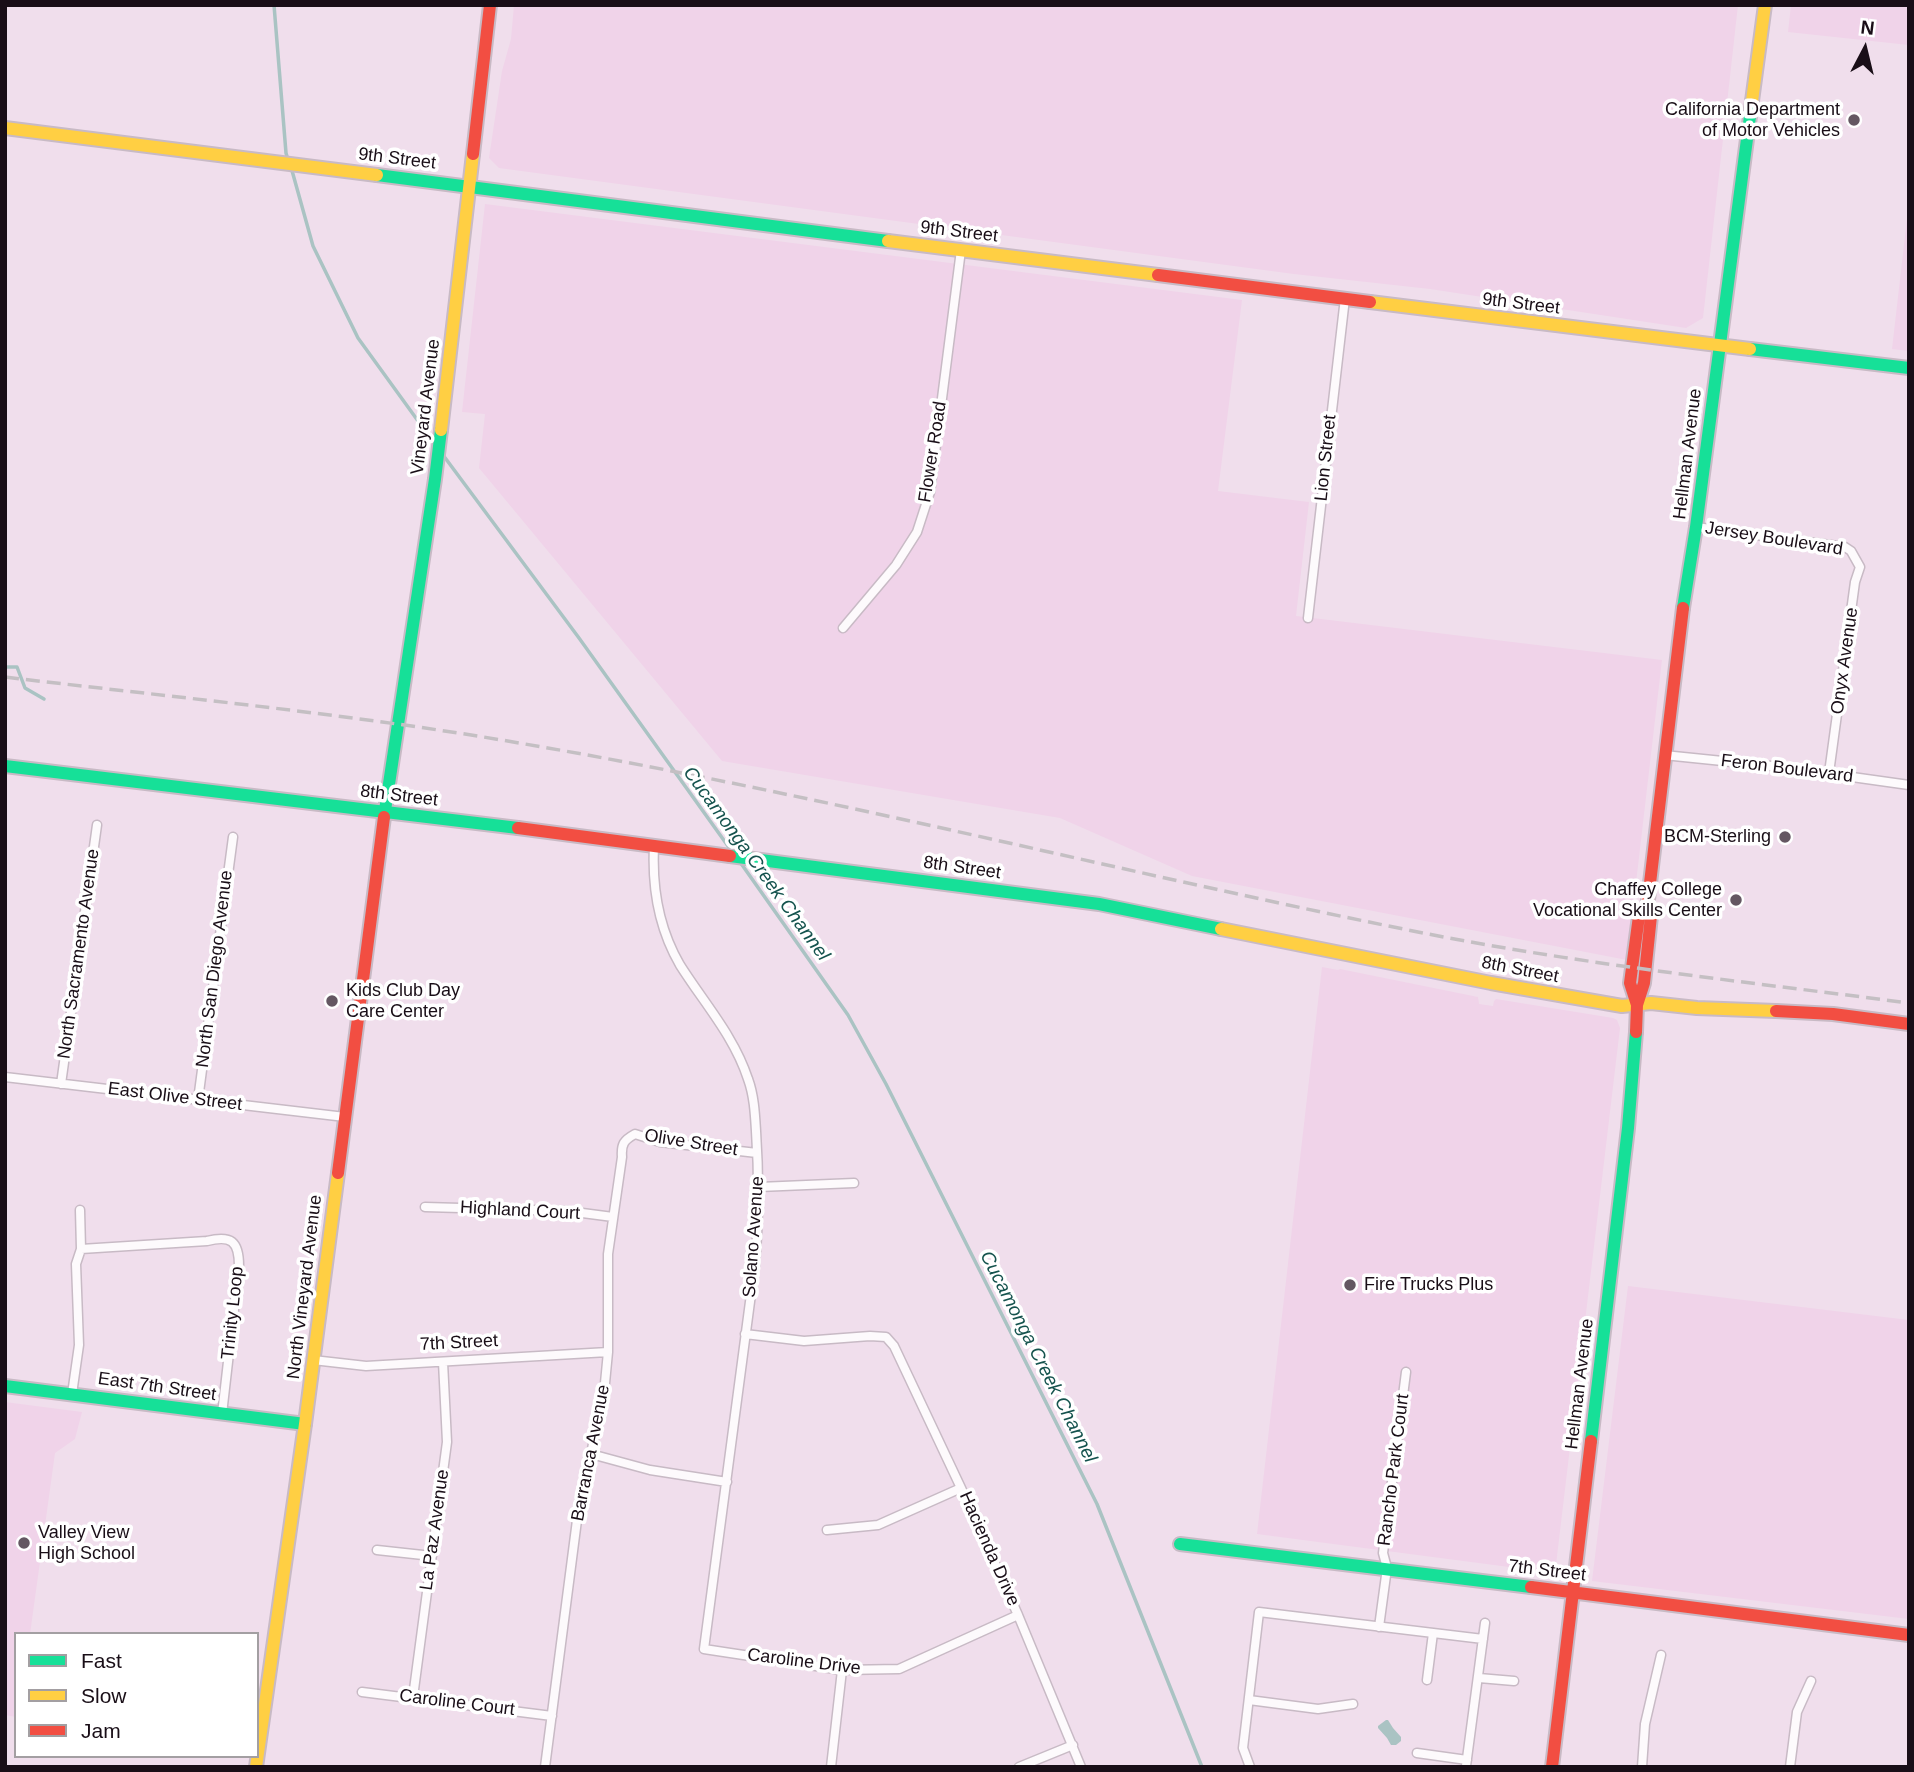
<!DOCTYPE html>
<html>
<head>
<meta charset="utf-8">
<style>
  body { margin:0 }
  #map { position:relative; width:1914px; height:1772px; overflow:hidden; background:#f0deec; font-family:Arial,sans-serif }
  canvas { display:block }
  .frame { position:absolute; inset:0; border:7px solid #190e17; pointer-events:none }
  .legend { position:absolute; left:14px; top:1632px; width:245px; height:126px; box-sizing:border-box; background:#fff; border:2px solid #a39fa2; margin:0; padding:9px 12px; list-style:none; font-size:21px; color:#190e17 }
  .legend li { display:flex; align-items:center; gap:14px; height:35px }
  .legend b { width:35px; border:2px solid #a39fa2 }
  .north { position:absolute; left:1830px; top:14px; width:70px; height:70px; -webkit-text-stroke:5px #fff; paint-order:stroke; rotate:7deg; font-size:19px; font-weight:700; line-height:28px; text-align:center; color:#190e17 }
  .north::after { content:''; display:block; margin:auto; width:24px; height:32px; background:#190e17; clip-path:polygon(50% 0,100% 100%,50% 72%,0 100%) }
</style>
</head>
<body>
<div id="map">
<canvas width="1914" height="1772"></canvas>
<div class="frame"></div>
<ul class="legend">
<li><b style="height:9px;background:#16e098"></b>Fast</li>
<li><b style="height:9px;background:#ffcf43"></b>Slow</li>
<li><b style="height:9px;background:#f24e42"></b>Jam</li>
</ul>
<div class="north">N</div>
</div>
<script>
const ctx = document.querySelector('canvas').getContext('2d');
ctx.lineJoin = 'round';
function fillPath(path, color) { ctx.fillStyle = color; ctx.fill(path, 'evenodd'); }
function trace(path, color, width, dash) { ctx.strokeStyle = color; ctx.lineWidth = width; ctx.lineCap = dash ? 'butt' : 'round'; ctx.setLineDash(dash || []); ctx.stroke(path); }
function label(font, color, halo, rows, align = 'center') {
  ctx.font = font + ' Arial,sans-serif'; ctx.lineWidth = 7; ctx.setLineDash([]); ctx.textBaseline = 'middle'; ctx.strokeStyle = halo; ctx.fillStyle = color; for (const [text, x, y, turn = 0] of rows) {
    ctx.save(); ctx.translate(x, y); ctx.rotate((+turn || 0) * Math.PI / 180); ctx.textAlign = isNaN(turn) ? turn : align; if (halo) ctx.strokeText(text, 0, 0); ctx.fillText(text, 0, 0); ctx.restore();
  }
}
fillPath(new Path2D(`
  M 514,5 L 1738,5 L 1703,318 L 1686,328 L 1430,289 L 1294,274 L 499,168 L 489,158 L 502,71 L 511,39 Z
  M 1791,5 L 1909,5 L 1909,45 L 1788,32 Z
  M 1909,201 L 1909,351 L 1892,349 Z
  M 485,204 L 1242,300 L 1218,491 L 1309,502 L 1296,616 L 1662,660 L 1627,960 L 1192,876 L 1060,818 L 722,761 L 479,468 L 485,414 L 462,412 Z
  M 1322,967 L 1338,970 L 1340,969 L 1478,997 L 1479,1004 L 1493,1006 L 1494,1001 L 1496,999 L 1613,1018 L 1617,1020 L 1620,1028 L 1555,1573 L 1257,1534 Z
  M 1628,1286 L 1909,1320 L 1909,1619 L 1592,1581 Z
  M 5,1402 L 82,1412 L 75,1439 L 55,1453 L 30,1634 L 16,1634 L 16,1717 L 5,1715 Z`), '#f0d3e9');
fillPath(new Path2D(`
  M 1386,1720 L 1388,1720 L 1393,1728 L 1401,1737 L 1401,1741 L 1396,1745 L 1391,1745 L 1387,1738 L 1378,1728 L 1378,1726 Z`), '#aac3c3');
trace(new Path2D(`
  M 274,5 L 286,153 L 288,160
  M 291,167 L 313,246 L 358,338 L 434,443
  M 443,455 L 579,638 L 733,853
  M 5,667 L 17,667 L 25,688 L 44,699
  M 740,862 L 848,1015 L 886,1084 L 1097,1504 L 1202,1767`), '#aac3c3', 3.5);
const street = new Path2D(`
  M 1696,527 L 1845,547 L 1851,551 L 1860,567 L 1855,582 L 1829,773
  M 1308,618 L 1345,298
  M 843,628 L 896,565 L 917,532 L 930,492 L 961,250
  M 1664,755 L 1781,767 L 1909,785
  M 654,847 C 652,888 659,929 680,965 C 704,1003 734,1036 748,1079 C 754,1095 755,1114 756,1131 C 759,1176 759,1220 755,1264 L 704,1649 L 842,1670 L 899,1669 L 1018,1615
  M 5,1077 L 345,1117
  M 61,1084 L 97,825
  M 198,1100 L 233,837
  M 759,1187 L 854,1183
  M 425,1207 L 567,1211 L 613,1217
  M 81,1249 L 207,1241 C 231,1235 239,1241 239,1266 L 222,1414
  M 745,1334 L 804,1341 L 870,1336 L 886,1337 L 894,1346 L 961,1488 L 1018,1615 L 1081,1767
  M 313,1360 L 366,1366 L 608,1352
  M 72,1394 L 79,1345 L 76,1264 L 81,1249 L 80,1210
  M 591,1454 L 650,1470 L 727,1482
  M 827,1530 L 878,1525 L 961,1488
  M 377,1550 L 432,1556
  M 1379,1627 L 1387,1568 L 1383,1553 L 1406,1372
  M 1479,1678 L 1514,1681
  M 1427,1680 L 1433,1633
  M 362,1692 L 552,1716
  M 413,1697 L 447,1442 L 443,1362
  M 1249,1700 L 1318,1709 L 1353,1704
  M 1417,1753 L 1467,1760
  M 1466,1766 L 1485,1623
  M 545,1767 L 580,1497 L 591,1454 L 605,1383 L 608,1352 L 608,1254 L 622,1157 C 621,1144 624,1140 635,1134 L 660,1142 L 757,1153
  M 831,1767 L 842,1670
  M 1019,1767 L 1073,1745
  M 1250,1767 L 1243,1748 L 1259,1612 L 1483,1639
  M 1642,1767 L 1645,1724 L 1661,1655
  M 1790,1767 L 1797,1712 L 1811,1681`);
const fast = new Path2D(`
  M 377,175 L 888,241
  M 1750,349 L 1909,368
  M 1683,608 L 1696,527 L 1752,101
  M 5,766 L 518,828
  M 384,817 L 435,479 L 441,430
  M 730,856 L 1099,904 L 1221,929
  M 5,1386 L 305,1424
  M 1591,1441 L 1628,1128 L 1636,1032
  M 1180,1544 L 1531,1587`);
const slow = new Path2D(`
  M 1752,101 L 1765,5
  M 5,128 L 377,175
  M 888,241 L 1158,275
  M 1370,302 L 1750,349
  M 441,430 L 473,154
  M 1221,929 L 1491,983 L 1622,1006 L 1651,1003 L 1697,1008 L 1776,1011
  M 256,1767 L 305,1424 L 338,1173`);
const jam = new Path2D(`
  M 473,154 L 490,5
  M 1158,275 L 1370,302
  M 518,828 L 730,856
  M 1637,1005 L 1644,983 L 1651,916 L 1647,908 L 1683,608
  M 1776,1011 L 1833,1014 L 1909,1024
  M 1636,1032 L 1637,1005 L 1630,983 L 1639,916 L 1647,908
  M 338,1173 L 384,817
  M 1531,1587 L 1909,1635
  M 1552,1767 L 1591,1441`);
trace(street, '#c8bac5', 11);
trace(fast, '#c8bac5', 16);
trace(slow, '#c8bac5', 16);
trace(jam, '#c8bac5', 16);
trace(street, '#fdfafc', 8);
trace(fast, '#16e098', 12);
trace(slow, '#ffcf43', 12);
trace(jam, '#f24e42', 12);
trace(new Path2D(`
  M 5,677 C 179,698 353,714 525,744 C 829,796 1127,874 1428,934 C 1587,965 1748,982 1909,1003`), '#c4bfc3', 3.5, [14, 7]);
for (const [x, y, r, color] of [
  [1854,120,7,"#645762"],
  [1785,837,7,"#645762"],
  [1736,900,7,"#645762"],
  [332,1001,7,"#645762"],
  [1350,1285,7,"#645762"],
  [24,1543,7,"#645762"]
]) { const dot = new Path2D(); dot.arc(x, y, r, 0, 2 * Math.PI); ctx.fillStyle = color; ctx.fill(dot); trace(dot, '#fff', 2.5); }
label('18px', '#190e17', '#fff', [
  ["California Department",1840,110],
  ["of Motor Vehicles",1840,131],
  ["BCM-Sterling",1771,837],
  ["Chaffey College",1722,890],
  ["Vocational Skills Center",1722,911],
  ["Kids Club Day",346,991,"left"],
  ["Care Center",346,1012,"left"],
  ["Fire Trucks Plus",1364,1285,"left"],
  ["Valley View",38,1533,"left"],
  ["High School",38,1554,"left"]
], 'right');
label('18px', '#190e17', '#fff', [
  ["9th Street",397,159,7],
  ["9th Street",959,232,7],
  ["9th Street",1521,304,7],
  ["Vineyard Avenue",426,407,-83],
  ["Flower Road",933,452,-81],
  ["Hellman Avenue",1688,454,-83],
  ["Lion Street",1326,458,-84],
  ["Jersey Boulevard",1774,539,9],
  ["Onyx Avenue",1845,661,-82],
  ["Feron Boulevard",1787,769,7],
  ["8th Street",399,796,7],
  ["8th Street",962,868,8],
  ["North Sacramento Avenue",79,954,-82],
  ["North San Diego Avenue",215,969,-83],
  ["8th Street",1520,970,11],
  ["East Olive Street",175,1097,7],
  ["Olive Street",691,1143,9],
  ["Highland Court",520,1211,3],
  ["Solano Avenue",754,1237,-86],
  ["North Vineyard Avenue",305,1287,-83],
  ["Trinity Loop",233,1313,-84],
  ["7th Street",459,1343,-3],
  ["Hellman Avenue",1580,1384,-83],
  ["East 7th Street",157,1387,8],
  ["Barranca Avenue",591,1453,-79],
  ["Rancho Park Court",1394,1470,-83],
  ["La Paz Avenue",435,1530,-82],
  ["Hacienda Drive",989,1549,66],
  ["7th Street",1547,1571,7],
  ["Caroline Drive",804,1662,7],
  ["Caroline Court",457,1703,7]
]);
label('italic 19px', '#15534e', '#fff', [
  ["Cucamonga Creek Channel",756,864,54],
  ["Cucamonga Creek Channel",1038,1357,63]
]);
</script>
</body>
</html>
